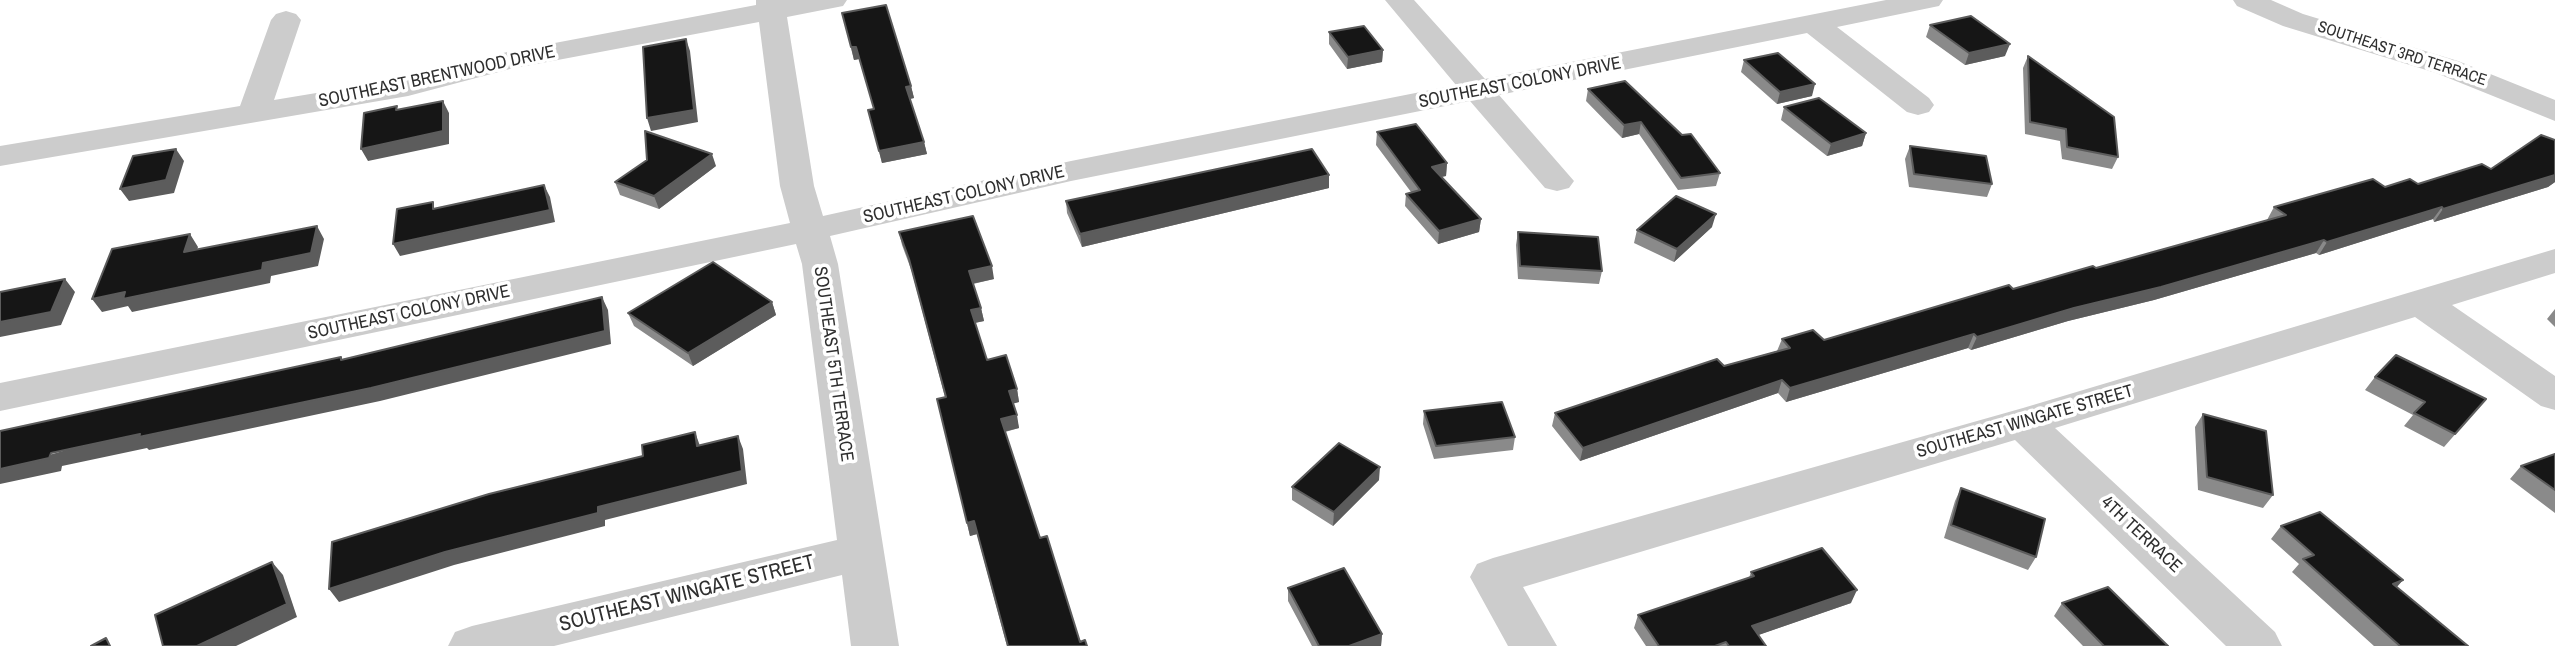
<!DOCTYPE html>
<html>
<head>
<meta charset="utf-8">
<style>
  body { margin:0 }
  canvas { display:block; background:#fff }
</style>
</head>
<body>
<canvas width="2555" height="646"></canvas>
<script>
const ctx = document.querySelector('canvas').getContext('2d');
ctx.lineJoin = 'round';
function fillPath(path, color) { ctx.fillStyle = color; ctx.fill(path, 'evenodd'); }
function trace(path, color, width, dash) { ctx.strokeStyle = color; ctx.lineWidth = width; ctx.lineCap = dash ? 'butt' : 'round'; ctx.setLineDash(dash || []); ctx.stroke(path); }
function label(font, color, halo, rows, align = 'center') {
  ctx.font = font + ' "Archivo Narrow",sans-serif'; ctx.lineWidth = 7; ctx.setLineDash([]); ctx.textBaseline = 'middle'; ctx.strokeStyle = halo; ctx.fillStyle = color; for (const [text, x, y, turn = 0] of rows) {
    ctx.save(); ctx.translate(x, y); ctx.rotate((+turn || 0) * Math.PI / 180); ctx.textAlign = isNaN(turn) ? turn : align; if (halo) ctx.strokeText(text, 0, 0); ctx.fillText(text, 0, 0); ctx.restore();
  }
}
fillPath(new Path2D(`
  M 756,0 L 847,0 L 843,6 L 787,17 L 814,186 L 823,216 L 1071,161 L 1456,85 L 1385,0 L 1414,0 L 1485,79 L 1886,0 L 1943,0 L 1939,6 L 1837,27 L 1929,98 L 1934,105 L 1929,112 L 1918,115 L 1907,112 L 1807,33 L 1499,95 L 1574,181 L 1569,188 L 1557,191 L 1545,188 L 1470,101 L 1071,181 L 830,236 L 838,264 L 899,646 L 851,646 L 842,575 L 554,646 L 448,646 L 455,632 L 472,626 L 837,540 L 802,264 L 796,244 L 0,411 L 0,383 L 790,223 L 780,186 L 759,22 L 510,69 L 408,96 L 0,166 L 0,146 L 240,106 L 271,20 L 276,14 L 286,11 L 296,14 L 301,20 L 274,100 L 407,78 L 507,52 L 756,5 Z
  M 2233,0 L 2271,0 L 2303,14 L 2458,61 L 2555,100 L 2555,121 L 2436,73 L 2283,26 L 2237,6 Z
  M 2555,249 L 2555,273 L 2452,305 L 2555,376 L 2555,410 L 2541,406 L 2415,317 L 2055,428 L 2275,632 L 2282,646 L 2226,646 L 2015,440 L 1523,587 L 1557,646 L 1508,646 L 1470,577 L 1477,564 L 1493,558 L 2023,408 Z`), '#ccc');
fillPath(new Path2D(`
  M 842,13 L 911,86 L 914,98 L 910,99 L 924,142 L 927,154 L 882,163 L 868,110 L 874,109 L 859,59 L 854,60 Z
  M 1930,25 L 2005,56 L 1965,65 L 1926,37 Z
  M 1329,32 L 1383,50 L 1382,62 L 1347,69 L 1329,44 Z
  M 2028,56 L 2118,157 L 2112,169 L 2062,159 L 2060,141 L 2025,134 L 2023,68 Z
  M 1744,60 L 1812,96 L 1777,104 L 1741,72 Z
  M 1625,81 L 1720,173 L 1716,186 L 1678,190 L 1639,134 L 1622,138 L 1586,101 L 1588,89 Z
  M 1784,107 L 1866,133 L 1862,146 L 1827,156 L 1781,120 Z
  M 1377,132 L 1447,163 L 1446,176 L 1441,177 L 1481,219 L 1479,232 L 1438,244 L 1405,206 L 1406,194 L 1411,192 L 1376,145 Z
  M 2555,140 L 2555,182 L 2548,187 L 2434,222 L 2433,219 L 2319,255 L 2316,253 L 2154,300 L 2068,321 L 1971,350 L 1968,348 L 1786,402 L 1778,393 L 1580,461 L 1552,426 L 1555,413 L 1777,351 L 1782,339 L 1824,340 L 2013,289 L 2096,268 L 2267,220 L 2274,207 L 2385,187 L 2418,184 L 2491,169 Z
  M 1910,146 L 1992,184 L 1987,197 L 1909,187 L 1905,159 Z
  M 716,166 L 659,209 L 620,195 L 615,182 Z
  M 1329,175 L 1329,188 L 1082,247 L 1067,213 L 1066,201 Z
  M 1712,227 L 1674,262 L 1634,243 L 1637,230 Z
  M 899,232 L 994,279 L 973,284 L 981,308 L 984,321 L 975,323 L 987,360 L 1017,389 L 1019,402 L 1013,403 L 1019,428 L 1005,432 L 1040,538 L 1080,642 L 1087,646 L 1007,646 L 977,534 L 970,536 L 937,399 L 945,397 L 912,272 L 902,245 Z
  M 1518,232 L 1602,271 L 1599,284 L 1518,279 L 1516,245 Z
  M 772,302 L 776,315 L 693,366 L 634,326 L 628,313 Z
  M 2555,309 L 2555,327 L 2547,319 Z
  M 2375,377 L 2486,399 L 2444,447 L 2404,426 L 2413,415 L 2365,390 Z
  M 1424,411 L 1515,437 L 1513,450 L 1434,459 L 1423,424 Z
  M 2203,414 L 2273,495 L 2263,508 L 2198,490 L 2195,427 Z
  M 2555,454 L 2555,513 L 2510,479 L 2521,466 Z
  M 1379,480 L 1333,526 L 1292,500 L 1292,487 Z
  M 1961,488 L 2036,557 L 2028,570 L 1944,538 L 1955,501 Z
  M 2281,526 L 2403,580 L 2397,587 L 2468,646 L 2374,646 L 2292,572 L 2299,564 L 2271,539 Z
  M 1751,572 L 1851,603 L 1758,635 L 1766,646 L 1646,646 L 1634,628 L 1638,615 L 1749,578 Z
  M 1288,588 L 1382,634 L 1381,646 L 1312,646 L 1288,601 Z
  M 2062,603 L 2168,646 L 2083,646 L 2054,616 Z`), '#8a8a8a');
fillPath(new Path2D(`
  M 686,39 L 690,51 L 698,122 L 651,131 L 647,118 Z
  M 2010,44 L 2005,56 L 1965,65 L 1969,53 Z
  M 851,47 L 856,47 L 859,59 L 854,60 Z
  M 1383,50 L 1382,62 L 1347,69 L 1348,57 Z
  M 1815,84 L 1812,96 L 1777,104 L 1780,92 Z
  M 911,86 L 914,98 L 909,99 L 906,87 Z
  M 443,101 L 449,113 L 449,144 L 368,161 L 361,149 Z
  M 1641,122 L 1639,134 L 1622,138 L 1624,125 Z
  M 1866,133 L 1862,146 L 1827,156 L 1831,144 Z
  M 924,142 L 927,154 L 882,163 L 879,151 Z
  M 176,149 L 184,161 L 174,193 L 129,201 L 120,189 Z
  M 712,154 L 716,166 L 659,209 L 654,196 Z
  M 1447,163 L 1446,176 L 1430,179 L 1432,167 Z
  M 1329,175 L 1329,188 L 1082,247 L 1080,234 Z
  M 2555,175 L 2555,182 L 2548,187 L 2434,222 L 2443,209 Z
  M 544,185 L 550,197 L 555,222 L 400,256 L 393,244 Z
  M 2442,207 L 2433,219 L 2319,255 L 2327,242 Z
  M 1716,214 L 1712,227 L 1674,262 L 1677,249 Z
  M 1481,219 L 1479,232 L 1438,244 L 1439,231 Z
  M 317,226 L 324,239 L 318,266 L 271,276 L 270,283 L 132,312 L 128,306 L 102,312 L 92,299 L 263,263 Z
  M 190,234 L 198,247 L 192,265 L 184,252 Z
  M 2324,240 L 2316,253 L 2154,300 L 2068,321 L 1971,350 L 1977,337 L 2074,308 Z
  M 992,266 L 994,279 L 971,284 L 969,271 Z
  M 65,279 L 75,292 L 61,325 L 0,337 L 0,322 Z
  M 602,297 L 608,310 L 611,344 L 380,401 L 149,450 L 147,448 L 62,466 L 61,471 L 0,484 L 0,469 Z
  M 772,302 L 776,315 L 693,366 L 688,353 Z
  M 981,308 L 984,321 L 974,323 L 971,310 Z
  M 1974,334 L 1968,348 L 1786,402 L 1790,388 Z
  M 1782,380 L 1778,393 L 1580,461 L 1583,448 Z
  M 1017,389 L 1019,402 L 1012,404 L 1009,391 Z
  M 1017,415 L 1019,428 L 1003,432 L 1001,419 Z
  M 695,432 L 700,446 L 697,446 Z
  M 738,436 L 743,449 L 747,484 L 605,520 L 605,526 L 454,565 L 339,602 L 329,589 L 445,552 L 598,507 Z
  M 1380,467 L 1379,480 L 1333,526 L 1334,512 Z
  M 974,521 L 977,534 L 970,536 L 967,523 Z
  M 272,562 L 283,575 L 297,617 L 236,646 L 197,646 Z
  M 2403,580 L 2391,593 L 2393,584 Z
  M 1857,590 L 1851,603 L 1747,639 L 1752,626 Z
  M 1382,634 L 1381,646 L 1349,646 Z`), '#5c5c5c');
const building = new Path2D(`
  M 886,5 L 911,86 L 906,87 L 924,142 L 879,151 L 868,110 L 874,109 L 856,47 L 851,47 L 842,13 Z
  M 1971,16 L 2010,44 L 1969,53 L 1930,25 Z
  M 1364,26 L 1383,50 L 1348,57 L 1329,32 Z
  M 686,39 L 694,110 L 647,118 L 643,47 Z
  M 1778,53 L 1815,84 L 1780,92 L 1744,60 Z
  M 2028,56 L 2114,117 L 2118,157 L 2067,147 L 2066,129 L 2030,122 Z
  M 1625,81 L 1682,135 L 1691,134 L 1720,173 L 1681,178 L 1641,122 L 1624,125 L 1588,89 Z
  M 1819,98 L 1866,133 L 1831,144 L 1784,107 Z
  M 443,101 L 443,131 L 361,149 L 364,113 L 397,106 L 396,110 Z
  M 1416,124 L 1447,163 L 1432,167 L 1481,219 L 1439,231 L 1406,194 L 1420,190 L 1377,132 Z
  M 645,131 L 712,154 L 654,196 L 615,182 L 647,160 Z
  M 2541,135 L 2555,140 L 2555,175 L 2443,209 L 2442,207 L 2327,242 L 2324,240 L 2161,287 L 2074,308 L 1977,337 L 1974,334 L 1790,388 L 1782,380 L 1583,448 L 1555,413 L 1717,359 L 1724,366 L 1790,348 L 1782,339 L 1813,330 L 1824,340 L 2009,285 L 2013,289 L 2093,266 L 2096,268 L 2286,215 L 2274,207 L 2373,179 L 2385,187 L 2410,179 L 2418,184 L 2482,164 L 2491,169 Z
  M 1910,146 L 1986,156 L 1992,184 L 1914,174 Z
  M 176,149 L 166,180 L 120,189 L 133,156 Z
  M 1312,149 L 1329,175 L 1080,234 L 1066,201 Z
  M 544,185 L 550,210 L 393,244 L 397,209 L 433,202 L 433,209 Z
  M 1676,196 L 1716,214 L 1677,249 L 1637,230 Z
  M 973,216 L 992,266 L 969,271 L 981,308 L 971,310 L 987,360 L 1006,355 L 1017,389 L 1009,391 L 1017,415 L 1001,419 L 1040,538 L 1047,536 L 1080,642 L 1085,640 L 1087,646 L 1008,646 L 974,521 L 967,523 L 937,399 L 946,397 L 909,259 L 899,232 Z
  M 317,226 L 311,253 L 263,263 L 262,270 L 123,299 L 125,292 L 92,299 L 112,249 L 190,234 L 184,252 Z
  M 1518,232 L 1598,237 L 1602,271 L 1520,266 Z
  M 713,262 L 772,302 L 688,353 L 628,313 Z
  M 65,279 L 51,312 L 0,322 L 0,292 Z
  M 602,297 L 605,331 L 371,388 L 139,437 L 140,434 L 51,453 L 49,458 L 0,469 L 0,431 L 341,357 L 341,360 Z
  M 2396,355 L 2486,399 L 2455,434 L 2414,413 L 2425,402 L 2375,377 Z
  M 1502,402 L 1515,437 L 1436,446 L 1424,411 Z
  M 2203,414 L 2266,431 L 2273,495 L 2207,477 Z
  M 695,432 L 697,446 L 738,436 L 742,471 L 598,507 L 598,513 L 445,552 L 329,589 L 332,542 L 489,494 L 643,456 L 642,445 Z
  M 1339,443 L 1380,467 L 1334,512 L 1292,487 Z
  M 2555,454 L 2555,490 L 2521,466 Z
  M 1961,488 L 2045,519 L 2036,557 L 1951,525 Z
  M 2320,512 L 2403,580 L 2393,584 L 2468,646 L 2400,646 L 2303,559 L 2314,555 L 2281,526 Z
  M 1822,548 L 1857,590 L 1752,626 L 1766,646 L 1729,646 L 1726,642 L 1715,646 L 1659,646 L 1638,615 L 1754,576 L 1751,572 Z
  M 272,562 L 287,604 L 197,646 L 163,646 L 155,615 Z
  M 1344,568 L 1382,634 L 1349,646 L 1319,646 L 1288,588 Z
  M 2108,587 L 2168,646 L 2104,646 L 2062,603 Z
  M 106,638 L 110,646 L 91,646 Z`);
fillPath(building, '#161616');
trace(building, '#5c5c5c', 2);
label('16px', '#2f2f2f', '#fff', [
  ["SOUTHEAST 3RD TERRACE",2402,54,18]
]);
label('18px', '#2f2f2f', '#fff', [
  ["SOUTHEAST BRENTWOOD DRIVE",437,77,-12],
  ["SOUTHEAST COLONY DRIVE",1520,83,-11],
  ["SOUTHEAST COLONY DRIVE",964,195,-13],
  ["SOUTHEAST COLONY DRIVE",409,313,-12],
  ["SOUTHEAST 5TH TERRACE",833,364,82],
  ["SOUTHEAST WINGATE STREET",2025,422,-16],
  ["4TH TERRACE",2141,535,43]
]);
label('21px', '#2f2f2f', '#fff', [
  ["SOUTHEAST WINGATE STREET",687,594,-14]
]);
</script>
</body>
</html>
